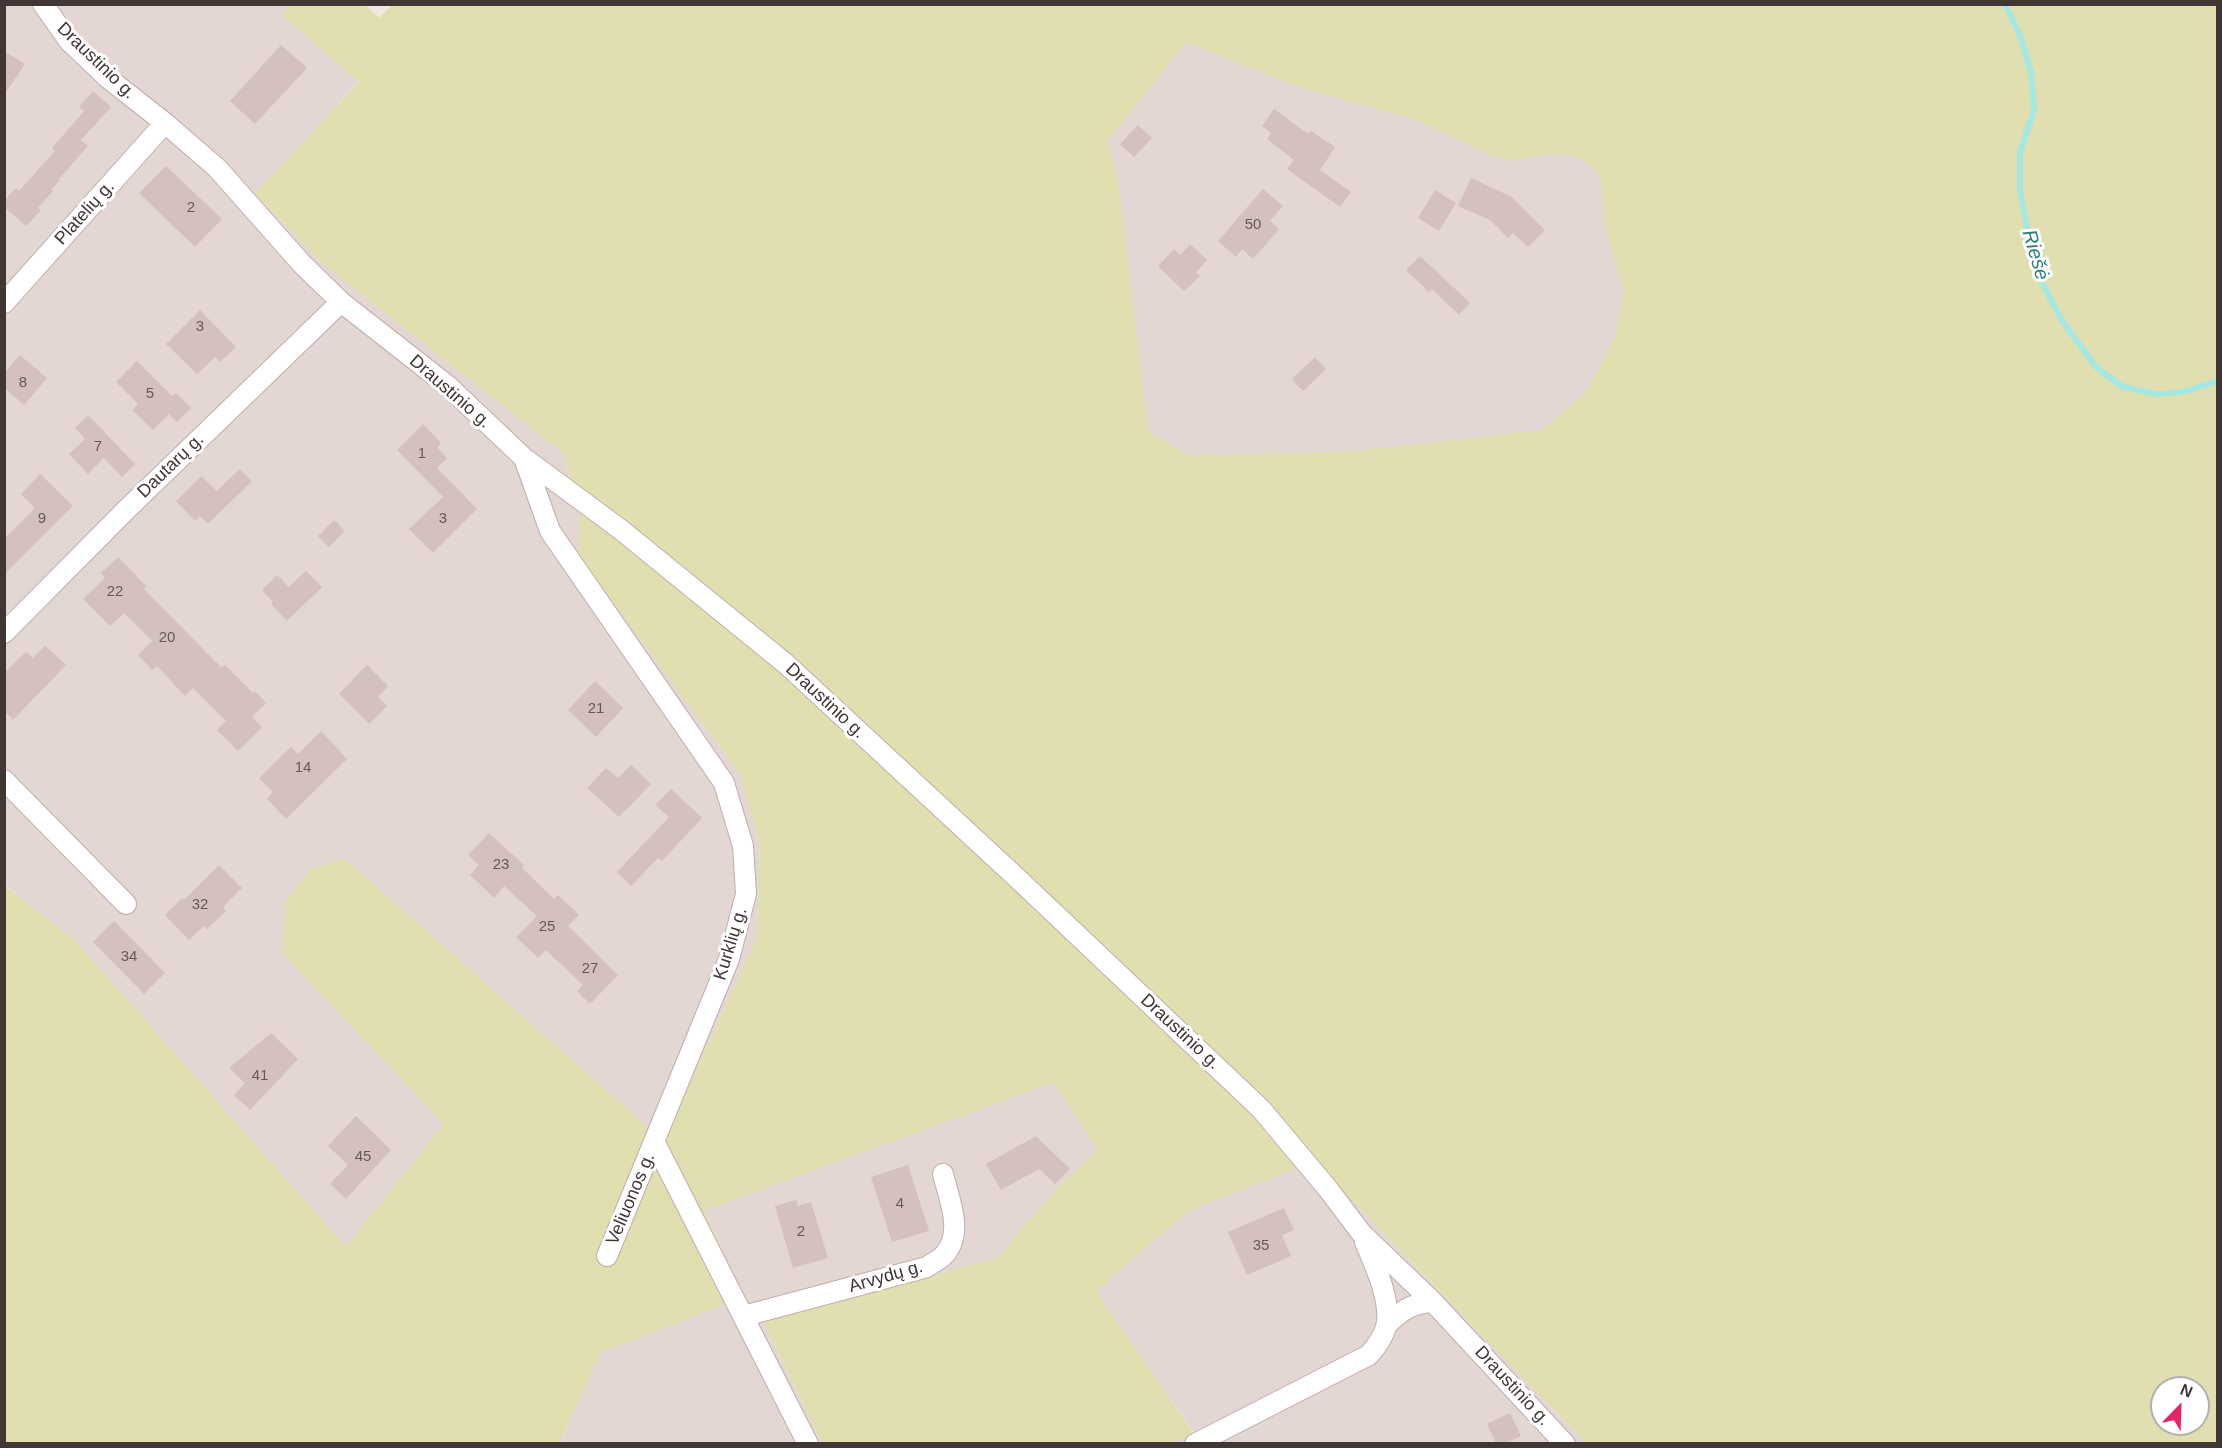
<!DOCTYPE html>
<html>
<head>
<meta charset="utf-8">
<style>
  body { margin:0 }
  #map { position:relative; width:2222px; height:1448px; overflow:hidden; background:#f0e6e4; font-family:Helvetica,sans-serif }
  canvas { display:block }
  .frame { position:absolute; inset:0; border:6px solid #423635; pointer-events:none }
  .north { position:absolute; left:2150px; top:1376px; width:60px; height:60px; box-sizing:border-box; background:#fff; border:2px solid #b3afae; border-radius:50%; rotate:23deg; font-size:16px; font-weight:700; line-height:24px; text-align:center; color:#423635 }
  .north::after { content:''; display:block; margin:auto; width:21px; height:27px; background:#e62569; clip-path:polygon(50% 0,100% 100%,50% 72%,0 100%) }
</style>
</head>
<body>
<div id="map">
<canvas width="2222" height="1448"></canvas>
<div class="frame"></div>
<div class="north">N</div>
</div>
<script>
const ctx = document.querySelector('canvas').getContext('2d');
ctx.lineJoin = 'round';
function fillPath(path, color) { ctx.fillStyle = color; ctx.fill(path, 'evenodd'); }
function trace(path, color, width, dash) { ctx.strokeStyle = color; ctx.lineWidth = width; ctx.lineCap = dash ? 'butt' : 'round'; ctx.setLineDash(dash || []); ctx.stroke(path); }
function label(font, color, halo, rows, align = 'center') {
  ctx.font = font + ' Helvetica,sans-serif'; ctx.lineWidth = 6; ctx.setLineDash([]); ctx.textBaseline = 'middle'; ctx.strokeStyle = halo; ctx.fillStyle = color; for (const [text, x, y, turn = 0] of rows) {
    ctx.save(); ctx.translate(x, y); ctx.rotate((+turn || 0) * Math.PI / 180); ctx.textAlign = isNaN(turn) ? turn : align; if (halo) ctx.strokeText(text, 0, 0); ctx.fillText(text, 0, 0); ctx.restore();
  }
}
fillPath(new Path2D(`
  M 4,5 L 290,5 L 282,14 L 359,81 L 255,194 L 321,262 L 563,453 L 580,513 L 579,554 L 740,774 L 760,845 L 757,938 L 663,1141 L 345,859 L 283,953 L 444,1124 L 346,1247 L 74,940 L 5,885 Z
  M 1186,42 L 1299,87 L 1414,119 L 1495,157 L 1514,160 L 1550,154 L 1572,155 L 1587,163 L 1598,172 L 1602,189 L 1605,229 L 1624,292 L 1615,338 L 1585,393 L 1542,430 L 1357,451 L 1189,456 L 1147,431 L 1118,179 L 1107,141 Z
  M 1054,1082 L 1099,1150 L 1061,1184 L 997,1258 L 763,1321 L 822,1443 L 560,1444 L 600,1353 L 742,1297 L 705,1210 Z
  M 1315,1161 L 1586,1443 L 1174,1443 L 1194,1433 L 1096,1291 L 1188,1211 Z`), '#e4d6d3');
fillPath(new Path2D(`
  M 393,4 L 2217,5 L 2217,1443 L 1586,1443 L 1314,1161 L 1188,1211 L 1096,1291 L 1194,1434 L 1174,1444 L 822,1443 L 763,1321 L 997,1258 L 1061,1184 L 1098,1150 L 1054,1082 L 705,1210 L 742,1297 L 600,1353 L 560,1443 L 5,1443 L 4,885 L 74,940 L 346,1247 L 444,1124 L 282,953 L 286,901 L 311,869 L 345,859 L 663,1141 L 757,938 L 760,845 L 740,774 L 578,554 L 580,513 L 563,453 L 321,262 L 255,194 L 359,82 L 281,14 L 290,5 L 365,5 L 379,18 ZM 1186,42 L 1299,87 L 1414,119 L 1495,157 L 1514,160 L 1550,154 L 1572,155 L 1587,163 L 1598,173 L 1602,189 L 1605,229 L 1624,292 L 1615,338 L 1585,393 L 1542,430 L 1357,451 L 1189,456 L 1148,431 L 1118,179 L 1107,141 ZM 2162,1388 L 2198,1388 L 2198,1424 L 2162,1424 Z`), '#e1dfb0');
trace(new Path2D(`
  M 2005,4 L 2021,38 L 2031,72 L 2034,110 L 2020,152 L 2020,189 L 2029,241 L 2042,283 L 2063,322 L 2095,366 L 2121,386 L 2155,394 L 2183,392 L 2218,381`), '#a5e8e2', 6);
fillPath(new Path2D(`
  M 281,45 L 307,68 L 255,124 L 230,101 Z
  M 4,51 L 25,64 L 4,95 Z
  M 93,91 L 111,107 L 81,140 L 88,146 L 59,179 L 60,180 L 51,190 L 53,191 L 38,208 L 41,210 L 26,226 L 4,207 L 4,201 L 16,188 L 19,191 L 55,151 L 52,148 L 84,111 L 79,107 Z
  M 1274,109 L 1308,134 L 1311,131 L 1335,147 L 1320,170 L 1351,192 L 1340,207 L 1287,169 L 1294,160 L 1267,139 L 1271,133 L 1262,126 Z
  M 1138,125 L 1152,138 L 1134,157 L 1120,144 Z
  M 166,166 L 222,219 L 195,247 L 139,193 Z
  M 1471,178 L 1512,197 L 1545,230 L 1528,247 L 1513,233 L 1508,238 L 1490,220 L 1458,206 Z
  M 1263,189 L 1283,206 L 1270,221 L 1279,229 L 1253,259 L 1242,249 L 1236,257 L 1218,241 Z
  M 1435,190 L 1456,203 L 1439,231 L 1418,218 Z
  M 1190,244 L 1207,260 L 1196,272 L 1200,276 L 1184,291 L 1158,266 L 1174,249 L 1180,255 Z
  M 1420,256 L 1470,303 L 1459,315 L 1432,289 L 1429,292 L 1406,270 Z
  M 200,310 L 236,347 L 220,362 L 215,357 L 197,374 L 166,344 Z
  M 20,355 L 47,378 L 24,405 L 4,388 L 4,373 Z
  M 1315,357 L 1326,369 L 1303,391 L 1292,379 Z
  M 137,361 L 172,396 L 176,393 L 191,408 L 177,422 L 169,414 L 153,430 L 132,410 L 138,404 L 116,382 Z
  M 88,415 L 135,464 L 122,477 L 104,458 L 88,474 L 69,454 L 85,439 L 75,428 Z
  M 423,424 L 441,443 L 437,447 L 447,458 L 437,468 L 477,509 L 433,553 L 409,529 L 443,497 L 397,450 Z
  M 240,469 L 252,481 L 208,524 L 200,516 L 195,521 L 176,501 L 201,476 L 217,491 Z
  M 40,474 L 73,506 L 4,575 L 4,539 L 35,508 L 21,494 Z
  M 334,520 L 345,531 L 329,547 L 318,536 Z
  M 118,557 L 146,586 L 144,589 L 204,650 L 222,668 L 225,665 L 253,693 L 255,691 L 266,703 L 252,717 L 262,727 L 238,751 L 217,730 L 226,721 L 193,688 L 185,696 L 157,666 L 152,670 L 138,655 L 152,641 L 124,613 L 110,626 L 83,599 L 105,578 L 101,573 Z
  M 306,571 L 322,587 L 287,621 L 271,604 L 273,602 L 262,590 L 277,575 L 289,587 Z
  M 45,646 L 66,665 L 13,720 L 4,711 L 4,673 L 26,652 L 33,658 Z
  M 367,665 L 388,686 L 378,697 L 387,706 L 369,724 L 339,694 Z
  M 595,681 L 623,708 L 596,737 L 568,710 Z
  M 321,731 L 347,759 L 286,819 L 267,799 L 273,792 L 259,778 L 291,747 L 298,754 Z
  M 631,765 L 651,784 L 619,817 L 587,788 L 606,768 L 618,778 Z
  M 671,789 L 702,818 L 662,861 L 658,858 L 631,886 L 617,872 L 669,817 L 655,805 Z
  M 489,833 L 524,865 L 522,868 L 554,899 L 558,895 L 579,915 L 568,926 L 618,975 L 590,1004 L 577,991 L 583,985 L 546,950 L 538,958 L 516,937 L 537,916 L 504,886 L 494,898 L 470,875 L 479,865 L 468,855 Z
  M 219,865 L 242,888 L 223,907 L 226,911 L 207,929 L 204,926 L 189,940 L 165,915 L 182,898 L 184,900 Z
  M 114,921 L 165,973 L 144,994 L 93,942 Z
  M 271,1033 L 298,1059 L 250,1110 L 234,1095 L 245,1083 L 229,1068 Z
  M 356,1116 L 391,1150 L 346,1199 L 330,1184 L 348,1165 L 328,1146 Z
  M 1036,1136 L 1070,1169 L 1055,1184 L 1039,1169 L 1001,1190 L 986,1164 Z
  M 908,1165 L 929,1231 L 892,1242 L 871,1177 Z
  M 796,1200 L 798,1206 L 811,1202 L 828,1258 L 793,1268 L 775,1206 Z
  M 1284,1208 L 1294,1230 L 1282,1235 L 1291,1256 L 1247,1275 L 1228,1232 Z
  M 1510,1413 L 1521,1436 L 1505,1443 L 1496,1443 L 1487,1424 Z`), '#d4c0be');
const street = new Path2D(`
  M 43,4 L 69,41 L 109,79 L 165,123 L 217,168 L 302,264 L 341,302 L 447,385 L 524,458 L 620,529 L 786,664 L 1017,878 L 1261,1109 L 1328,1189 L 1362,1234 L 1433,1302 L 1565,1444
  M 4,303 L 165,123
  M 524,458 L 550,531 L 724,783 L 743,846 L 746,894 L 729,959 L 607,1256
  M 4,633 L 126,510 L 341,302
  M 4,780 L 126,904
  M 655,1143 L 808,1444
  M 744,1316 L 927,1267 C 932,1263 939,1260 943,1256 C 965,1234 949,1199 943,1174
  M 1386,1326 C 1400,1311 1412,1303 1433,1302
  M 1195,1444 L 1369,1355 C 1376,1347 1383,1338 1386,1327 C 1392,1302 1375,1265 1365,1242`);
trace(street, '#beaeab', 22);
trace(street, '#fff', 20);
label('15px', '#665857', null, [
  ["2",191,208],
  ["50",1253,225],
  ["3",200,327],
  ["8",23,383],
  ["5",150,394],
  ["7",98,447],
  ["1",422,454],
  ["9",42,519],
  ["3",443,519],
  ["22",115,592],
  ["20",167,638],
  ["21",596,709],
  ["14",303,768],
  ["23",501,865],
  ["32",200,905],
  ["25",547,927],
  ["34",129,957],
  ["27",590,969],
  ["41",260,1076],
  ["45",363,1157],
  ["4",900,1204],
  ["2",801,1232],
  ["35",1261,1246]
]);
label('18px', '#423635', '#fff', [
  ["Draustinio g.",96,61,44],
  ["Platelių g.",85,213,-48],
  ["Draustinio g.",450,392,41],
  ["Dautarų g.",171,466,-44],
  ["Draustinio g.",825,701,43],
  ["Kurklių g.",731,944,-73],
  ["Draustinio g.",1180,1032,43],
  ["Veliuonos g.",631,1199,-67],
  ["Arvydų g.",886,1277,-16],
  ["Draustinio g.",1512,1386,47]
]);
label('italic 20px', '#2e7e78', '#fff', [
  ["Riešė",2035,255,74]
]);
</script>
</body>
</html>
